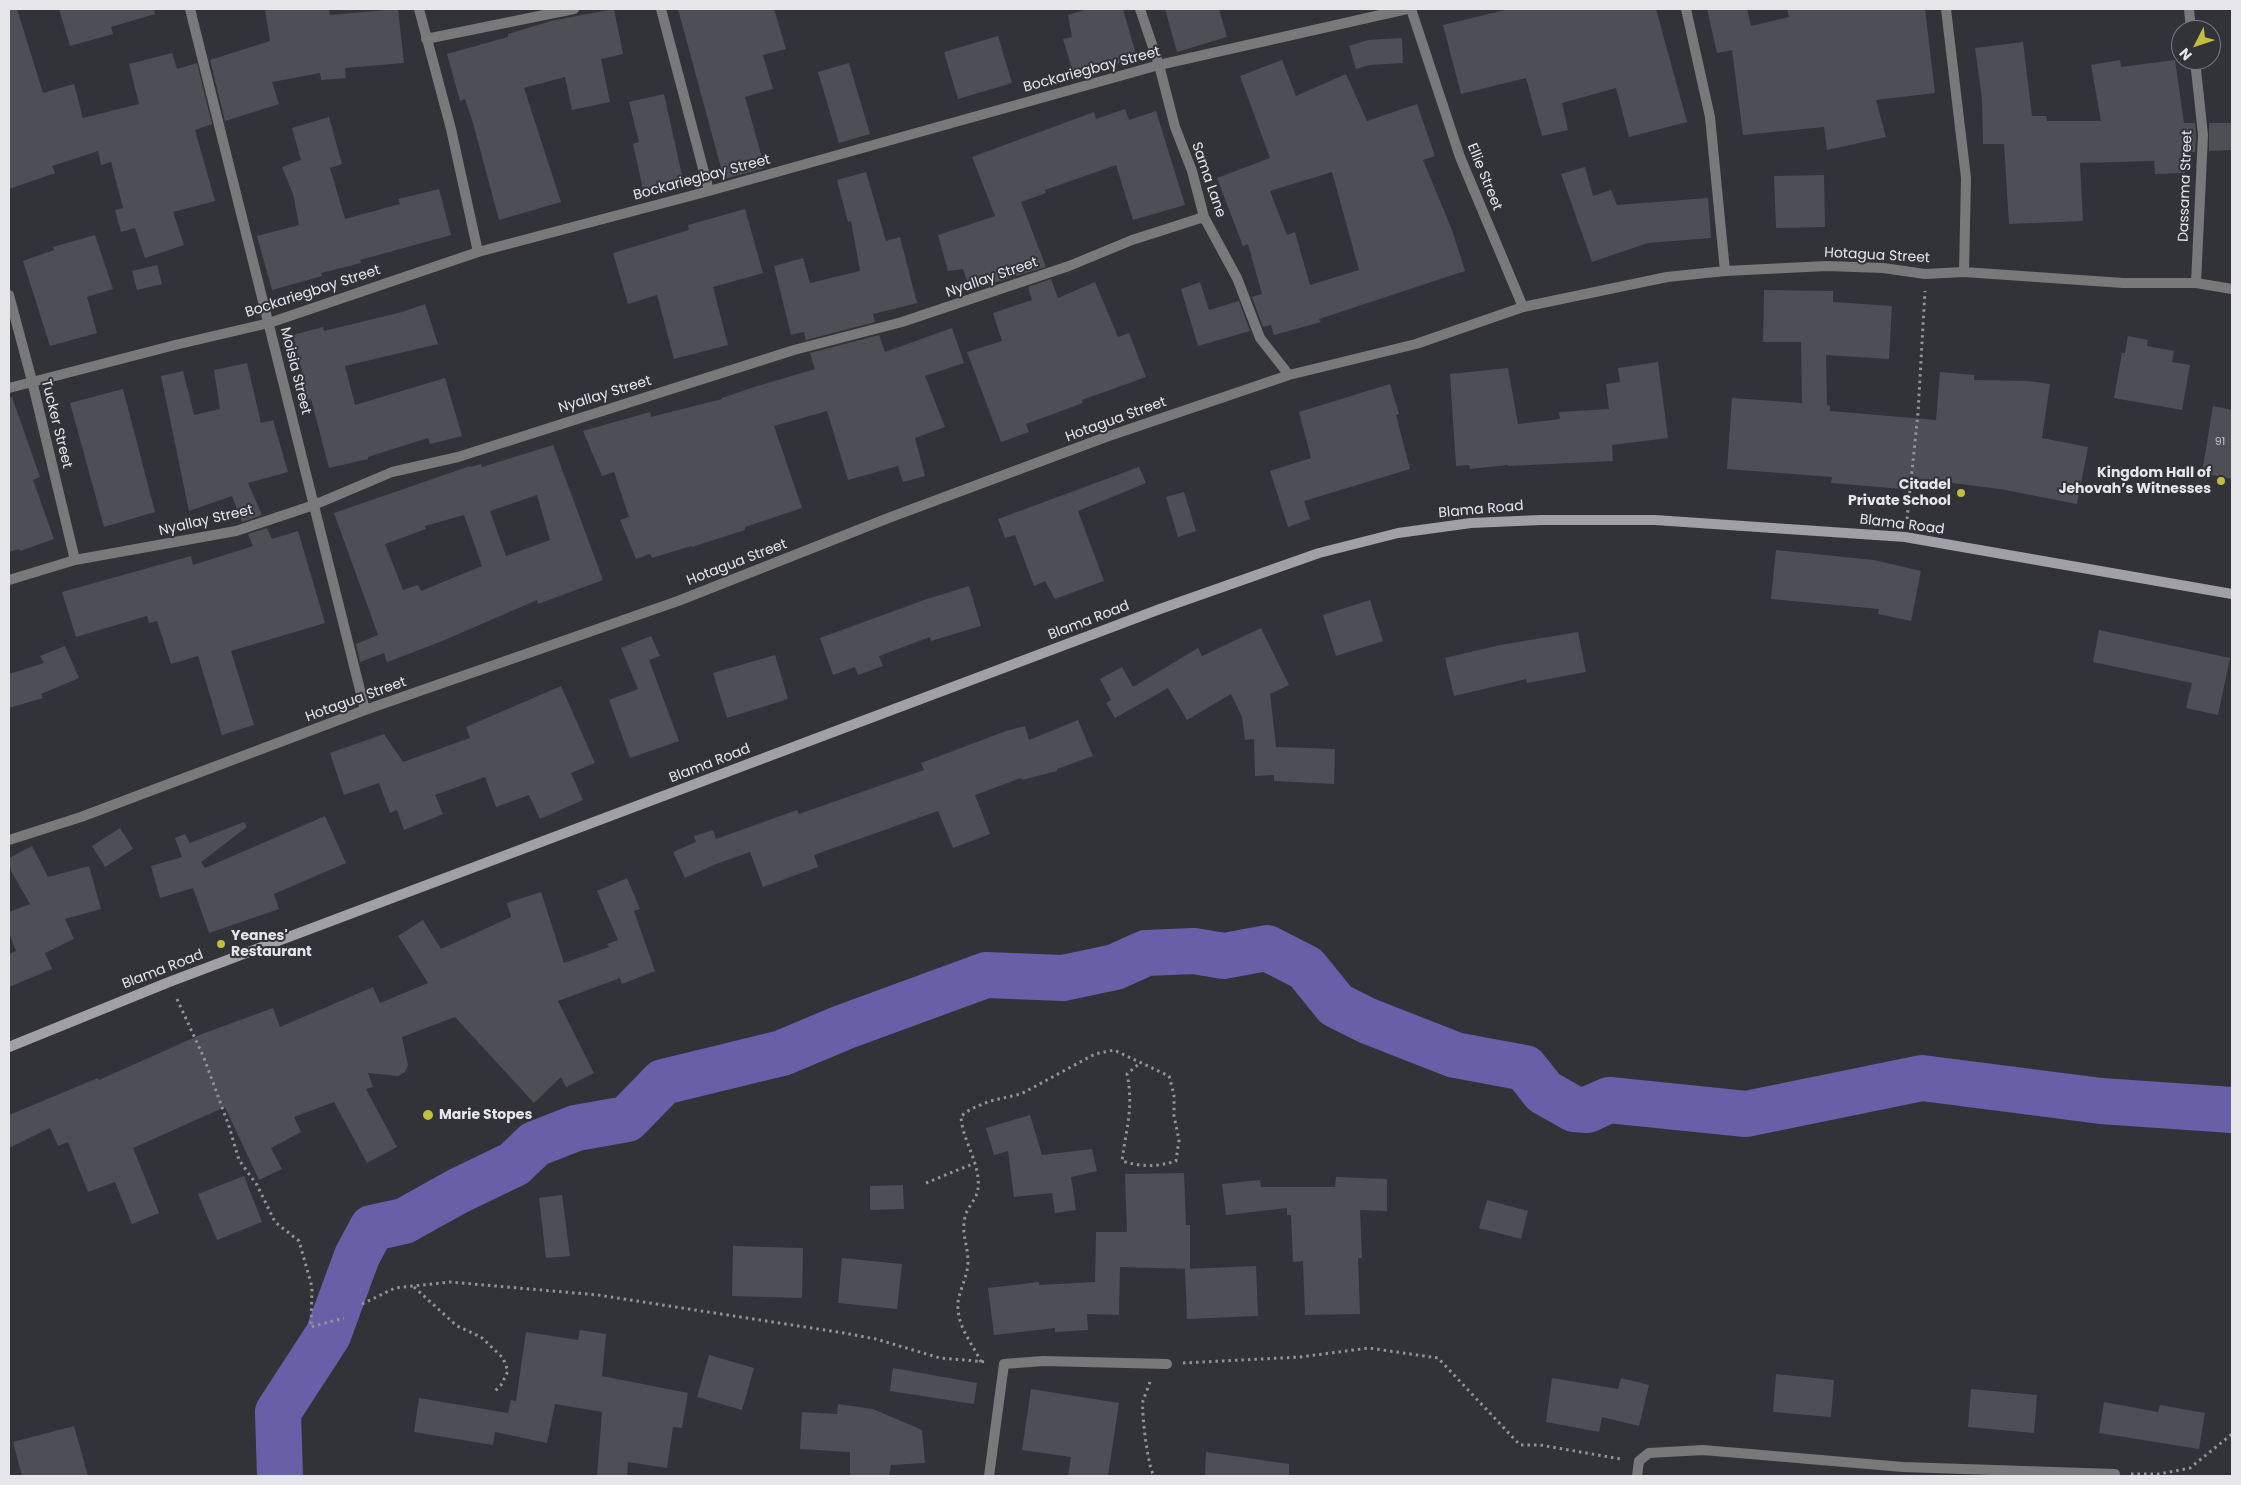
<!DOCTYPE html>
<html>
<head>
<meta charset="utf-8">
<style>
  body { margin:0 }
  #map { position:relative; width:2241px; height:1485px; overflow:hidden; background:#323239; font-family:Poppins,sans-serif }
  canvas { display:block }
  .frame { position:absolute; inset:0; border:10px solid #e6e6ea; pointer-events:none }
  .north { position:absolute; left:2171px; top:20px; width:50px; height:50px; box-sizing:border-box; background:#323239; border:1px solid #7a7a80; border-radius:50%; rotate:229deg; font-size:14px; font-weight:700; line-height:20px; text-align:center; color:#e6e6ea }
  .north::after { content:''; display:block; margin:auto; width:18px; height:22px; background:#c3bd3e; clip-path:polygon(50% 0,100% 100%,50% 72%,0 100%) }
</style>
</head>
<body>
<div id="map">
<canvas width="2241" height="1485"></canvas>
<div class="frame"></div>
<div class="north">N</div>
</div>
<script>
const ctx = document.querySelector('canvas').getContext('2d');
ctx.lineJoin = 'round';
function trace(path, color, width, dash) { ctx.strokeStyle = color; ctx.lineWidth = width; ctx.lineCap = dash ? 'butt' : 'round'; ctx.setLineDash(dash || []); ctx.stroke(path); }
function fillPath(path, color) { ctx.fillStyle = color; ctx.fill(path, 'evenodd'); }
function label(font, color, halo, rows, align = 'center') {
  ctx.font = font + ' Poppins,sans-serif'; ctx.lineWidth = 4; ctx.setLineDash([]); ctx.textBaseline = 'middle'; ctx.strokeStyle = halo; ctx.fillStyle = color; for (const [text, x, y, turn = 0] of rows) {
    ctx.save(); ctx.translate(x, y); ctx.rotate((+turn || 0) * Math.PI / 180); ctx.textAlign = isNaN(turn) ? turn : align; if (halo) ctx.strokeText(text, 0, 0); ctx.fillText(text, 0, 0); ctx.restore();
  }
}
trace(new Path2D(`
  M 280,1476 L 278,1412 L 328,1335 L 357,1256 L 372,1228 L 404,1221 L 458,1191 L 514,1164 L 535,1144 L 576,1128 L 627,1119 L 663,1082 L 782,1053 L 844,1027 L 986,975 L 1063,978 L 1115,967 L 1146,953 L 1194,951 L 1224,956 L 1267,948 L 1306,968 L 1336,1005 L 1368,1021 L 1455,1055 L 1525,1068 L 1544,1092 L 1574,1109 L 1587,1110 L 1609,1100 L 1746,1114 L 1922,1078 L 2101,1101 L 2232,1110`), '#6760a8', 46);
fillPath(new Path2D(`
  M 9,9 L 17,9 L 43,93 L 74,84 L 83,118 L 139,104 L 129,64 L 172,53 L 177,69 L 197,63 L 212,124 L 195,130 L 215,201 L 173,212 L 184,245 L 145,258 L 135,228 L 121,232 L 115,210 L 123,208 L 111,162 L 101,165 L 98,151 L 52,166 L 55,173 L 9,189 Z
  M 59,9 L 154,9 L 155,14 L 111,27 L 113,34 L 70,46 Z
  M 265,9 L 329,9 L 330,15 L 398,9 L 404,63 L 345,68 L 346,78 L 321,80 L 320,73 L 272,82 L 279,104 L 225,121 L 210,60 L 270,41 Z
  M 614,9 L 623,54 L 601,59 L 610,102 L 572,110 L 565,77 L 524,88 L 561,202 L 499,220 L 473,123 L 465,99 L 460,101 L 447,54 L 508,37 L 508,34 L 551,21 Z
  M 678,9 L 774,9 L 786,49 L 763,55 L 773,89 L 745,97 L 765,168 L 724,179 Z
  M 1088,9 L 1123,9 L 1137,58 L 1074,76 L 1063,39 L 1072,37 L 1068,15 Z
  M 1165,9 L 1219,9 L 1227,37 L 1177,52 Z
  M 1509,9 L 1656,9 L 1687,122 L 1629,137 L 1616,88 L 1562,103 L 1568,130 L 1542,136 L 1526,78 L 1461,94 L 1443,25 Z
  M 1707,9 L 1747,9 L 1751,26 L 1789,17 L 1787,9 L 1925,9 L 1935,93 L 1876,100 L 1886,137 L 1827,150 L 1824,127 L 1743,135 L 1732,50 L 1717,53 Z
  M 998,36 L 1012,83 L 958,99 L 944,52 Z
  M 1402,38 L 1403,63 L 1370,65 L 1356,69 L 1349,46 L 1368,40 Z
  M 2023,42 L 2032,116 L 2046,116 L 2047,121 L 2101,121 L 2091,65 L 2120,60 L 2121,67 L 2175,60 L 2184,123 L 2195,123 L 2196,135 L 2195,152 L 2184,152 L 2185,173 L 2155,174 L 2154,161 L 2080,163 L 2083,221 L 2009,224 L 2004,144 L 1983,144 L 1982,99 L 1975,48 Z
  M 1282,60 L 1296,96 L 1346,74 L 1367,121 L 1417,104 L 1435,156 L 1423,160 L 1452,230 L 1465,271 L 1319,319 L 1321,322 L 1274,335 L 1271,325 L 1263,327 L 1252,297 L 1262,294 L 1248,244 L 1243,246 L 1217,178 L 1270,158 L 1240,76 ZM 1332,172 L 1359,270 L 1310,285 L 1295,232 L 1287,235 L 1270,191 Z
  M 849,63 L 870,134 L 839,143 L 818,72 Z
  M 664,94 L 683,180 L 643,189 L 633,144 L 639,142 L 629,102 Z
  M 1125,109 L 1129,120 L 1156,111 L 1185,205 L 1133,220 L 1116,165 L 1045,190 L 1046,193 L 1021,202 L 1046,267 L 970,290 L 963,269 L 948,271 L 938,235 L 995,216 L 972,157 L 1094,112 L 1096,119 Z
  M 329,117 L 342,164 L 330,168 L 345,219 L 400,204 L 398,199 L 439,189 L 451,235 L 360,260 L 361,263 L 321,273 L 322,276 L 272,290 L 257,236 L 299,225 L 293,194 L 282,167 L 301,160 L 292,128 Z
  M 2209,123 L 2232,123 L 2232,150 L 2209,151 Z
  M 1585,167 L 1593,196 L 1611,190 L 1617,205 L 1708,198 L 1711,238 L 1648,243 L 1592,262 L 1561,174 Z
  M 866,172 L 886,241 L 900,237 L 917,303 L 873,314 L 875,322 L 806,340 L 804,332 L 791,335 L 774,266 L 803,258 L 810,283 L 860,271 L 851,221 L 848,222 L 837,180 Z
  M 1824,175 L 1825,227 L 1776,228 L 1774,176 Z
  M 745,209 L 763,273 L 713,287 L 728,345 L 674,359 L 657,295 L 628,304 L 613,253 L 689,230 L 688,225 Z
  M 95,235 L 113,289 L 87,297 L 97,333 L 50,346 L 23,261 L 54,250 L 53,247 Z
  M 157,265 L 162,284 L 137,290 L 132,271 Z
  M 1051,279 L 1058,298 L 1095,282 L 1118,337 L 1129,333 L 1146,377 L 1082,400 L 1083,403 L 1026,424 L 1029,432 L 1001,442 L 967,352 L 1002,341 L 993,313 L 1032,300 L 1028,287 Z
  M 1200,282 L 1209,310 L 1239,301 L 1250,331 L 1198,346 L 1181,289 Z
  M 1764,290 L 1833,291 L 1833,302 L 1892,306 L 1889,359 L 1826,355 L 1827,405 L 1830,406 L 1830,411 L 1936,420 L 1940,372 L 1974,375 L 1974,380 L 2028,381 L 2050,384 L 2042,438 L 2088,447 L 2077,504 L 2000,489 L 1903,477 L 1902,489 L 1831,483 L 1832,477 L 1727,469 L 1732,398 L 1802,403 L 1801,342 L 1763,342 Z
  M 425,304 L 438,344 L 345,366 L 355,405 L 445,378 L 462,436 L 430,444 L 428,438 L 368,457 L 368,459 L 329,468 L 311,399 L 306,400 L 300,380 L 304,379 L 293,335 L 323,327 L 324,331 L 402,312 Z
  M 952,328 L 964,363 L 925,376 L 945,427 L 915,438 L 925,476 L 903,482 L 898,466 L 848,480 L 827,411 L 774,426 L 802,508 L 745,527 L 745,530 L 692,547 L 691,546 L 652,558 L 650,554 L 636,559 L 620,520 L 629,517 L 614,472 L 602,476 L 583,431 L 650,412 L 651,417 L 722,399 L 722,398 L 751,388 L 815,369 L 810,353 L 879,335 L 885,352 Z
  M 2128,336 L 2148,340 L 2147,346 L 2174,351 L 2172,362 L 2190,365 L 2182,410 L 2114,398 L 2122,353 L 2125,353 Z
  M 1658,362 L 1668,438 L 1612,445 L 1613,461 L 1508,466 L 1508,465 L 1470,469 L 1469,465 L 1456,466 L 1450,374 L 1508,368 L 1518,424 L 1560,419 L 1559,412 L 1609,409 L 1606,384 L 1620,382 L 1618,368 Z
  M 247,363 L 261,423 L 273,420 L 288,472 L 248,483 L 262,515 L 242,522 L 232,496 L 189,511 L 161,376 L 183,371 L 194,415 L 220,409 L 214,370 Z
  M 1390,384 L 1399,414 L 1396,415 L 1410,469 L 1304,501 L 1310,519 L 1288,527 L 1270,471 L 1311,458 L 1299,412 Z
  M 123,389 L 155,512 L 104,527 L 70,403 Z
  M 12,397 L 40,477 L 33,480 L 54,539 L 20,551 L 19,549 L 9,552 L 9,398 Z
  M 2213,406 L 2232,410 L 2232,479 L 2202,473 Z
  M 553,445 L 603,580 L 538,604 L 537,600 L 440,642 L 387,662 L 384,653 L 360,662 L 356,644 L 378,635 L 334,513 L 470,466 L 471,467 L 481,464 L 482,467 ZM 537,495 L 550,540 L 506,556 L 490,511 ZM 464,515 L 482,566 L 421,591 L 418,585 L 403,590 L 385,544 L 426,529 L 425,526 Z
  M 1139,467 L 1146,483 L 1078,511 L 1104,581 L 1055,599 L 1045,581 L 1034,586 L 1015,535 L 1005,538 L 998,519 Z
  M 1184,492 L 1196,531 L 1178,537 L 1166,497 Z
  M 267,528 L 272,539 L 298,531 L 325,623 L 231,651 L 254,725 L 222,735 L 198,656 L 171,664 L 157,621 L 149,623 L 147,616 L 76,637 L 62,592 L 191,556 L 193,565 L 253,546 L 248,534 Z
  M 1776,550 L 1874,560 L 1921,571 L 1911,621 L 1878,614 L 1879,609 L 1771,599 Z
  M 969,586 L 981,626 L 931,641 L 930,637 L 879,656 L 883,666 L 858,675 L 855,667 L 833,675 L 820,638 L 924,600 Z
  M 1370,600 L 1383,641 L 1336,656 L 1323,615 Z
  M 1261,628 L 1289,685 L 1270,694 L 1276,747 L 1335,749 L 1334,784 L 1274,781 L 1274,775 L 1255,776 L 1254,739 L 1245,740 L 1242,717 L 1231,694 L 1187,720 L 1168,688 L 1115,718 L 1106,703 L 1111,700 L 1100,679 L 1122,667 L 1133,687 L 1198,648 L 1202,656 Z
  M 2099,630 L 2230,658 L 2218,715 L 2186,708 L 2192,683 L 2093,662 Z
  M 1578,632 L 1586,672 L 1527,683 L 1526,679 L 1454,696 L 1445,658 L 1500,645 Z
  M 651,636 L 660,656 L 649,660 L 679,741 L 630,758 L 609,700 L 638,689 L 621,648 Z
  M 65,646 L 79,678 L 41,694 L 43,698 L 9,708 L 9,674 L 44,663 L 40,656 Z
  M 775,655 L 788,699 L 727,718 L 713,673 Z
  M 561,686 L 595,763 L 571,773 L 583,800 L 540,819 L 529,795 L 496,807 L 485,777 L 435,795 L 443,814 L 404,830 L 397,810 L 390,813 L 379,783 L 344,795 L 330,753 L 384,734 L 403,762 L 470,738 L 466,727 Z
  M 1078,720 L 1093,756 L 1057,769 L 1057,771 L 1022,780 L 1021,778 L 975,795 L 990,834 L 953,848 L 938,811 L 814,855 L 818,867 L 763,887 L 750,852 L 716,864 L 685,878 L 673,852 L 696,842 L 694,836 L 713,830 L 716,839 L 797,810 L 799,814 L 924,770 L 921,763 L 1006,731 L 1025,726 L 1029,740 Z
  M 325,816 L 346,863 L 274,894 L 279,909 L 209,933 L 193,888 L 160,898 L 151,866 L 182,857 L 175,838 L 185,834 L 190,843 L 244,822 L 247,827 L 201,862 L 205,868 Z
  M 120,828 L 133,849 L 105,867 L 92,846 Z
  M 32,846 L 48,877 L 89,866 L 101,909 L 65,919 L 74,939 L 45,953 L 52,969 L 9,987 L 9,954 L 16,951 L 9,933 L 9,912 L 30,904 L 11,871 L 9,858 Z
  M 627,878 L 640,909 L 634,911 L 655,971 L 622,984 L 620,978 L 558,1001 L 594,1073 L 566,1087 L 561,1077 L 534,1103 L 455,1017 L 402,1037 L 408,1065 L 405,1072 L 398,1076 L 368,1073 L 373,1087 L 366,1089 L 397,1147 L 367,1163 L 334,1102 L 294,1117 L 301,1132 L 271,1148 L 282,1169 L 259,1180 L 225,1107 L 133,1148 L 159,1213 L 132,1224 L 115,1182 L 88,1192 L 68,1142 L 58,1146 L 50,1128 L 9,1148 L 9,1115 L 98,1078 L 99,1080 L 202,1034 L 273,1008 L 280,1027 L 373,987 L 380,1003 L 428,983 L 398,936 L 423,920 L 441,949 L 511,917 L 507,903 L 541,892 L 564,963 L 609,947 L 607,944 L 618,940 L 597,891 Z
  M 1030,1115 L 1042,1155 L 1092,1149 L 1097,1171 L 1071,1177 L 1076,1210 L 1055,1213 L 1052,1193 L 1014,1197 L 1008,1151 L 994,1155 L 986,1128 Z
  M 1184,1173 L 1186,1225 L 1190,1225 L 1190,1269 L 1120,1267 L 1119,1315 L 1087,1314 L 1088,1330 L 1055,1332 L 1055,1328 L 994,1335 L 988,1288 L 1039,1282 L 1039,1285 L 1095,1282 L 1096,1232 L 1127,1232 L 1125,1174 Z
  M 244,1176 L 262,1222 L 217,1240 L 198,1194 Z
  M 1336,1177 L 1387,1179 L 1387,1211 L 1360,1210 L 1362,1258 L 1358,1258 L 1360,1314 L 1305,1315 L 1303,1261 L 1293,1262 L 1291,1215 L 1287,1215 L 1287,1208 L 1226,1215 L 1222,1184 L 1260,1180 L 1261,1187 L 1335,1187 Z
  M 903,1185 L 904,1209 L 870,1210 L 870,1186 Z
  M 562,1195 L 570,1256 L 546,1258 L 539,1198 Z
  M 1487,1200 L 1528,1211 L 1521,1239 L 1479,1228 Z
  M 733,1246 L 803,1248 L 802,1298 L 732,1296 Z
  M 842,1258 L 902,1264 L 897,1309 L 838,1303 Z
  M 1256,1266 L 1258,1316 L 1187,1319 L 1185,1269 Z
  M 580,1330 L 606,1334 L 602,1376 L 688,1393 L 682,1428 L 673,1427 L 667,1468 L 628,1462 L 627,1476 L 597,1476 L 602,1412 L 555,1404 L 547,1443 L 495,1432 L 493,1445 L 414,1432 L 419,1398 L 508,1413 L 511,1400 L 516,1401 L 526,1332 L 578,1340 Z
  M 709,1355 L 754,1368 L 742,1410 L 697,1397 Z
  M 893,1368 L 977,1383 L 974,1404 L 890,1391 Z
  M 1776,1374 L 1834,1380 L 1831,1417 L 1773,1412 Z
  M 1552,1378 L 1618,1389 L 1621,1378 L 1649,1385 L 1639,1426 L 1602,1417 L 1599,1432 L 1546,1422 Z
  M 1031,1389 L 1119,1403 L 1108,1476 L 1068,1476 L 1071,1457 L 1022,1450 Z
  M 1971,1389 L 2037,1395 L 2034,1433 L 1968,1427 Z
  M 2104,1402 L 2158,1412 L 2160,1405 L 2205,1413 L 2199,1449 L 2099,1433 Z
  M 838,1404 L 873,1409 L 922,1430 L 925,1463 L 891,1465 L 889,1476 L 850,1476 L 850,1452 L 800,1449 L 802,1412 L 837,1414 Z
  M 74,1426 L 88,1476 L 22,1476 L 13,1442 Z
  M 1206,1452 L 1289,1464 L 1289,1476 L 1205,1476 Z`), '#4e4e56');
trace(new Path2D(`
  M 1907,519 L 1918,413 L 1925,291
  M 177,999 L 204,1058 L 229,1126 L 239,1160 L 257,1185 L 275,1222 L 299,1241 L 312,1287 L 311,1327 L 344,1318
  M 926,1183 L 975,1163
  M 414,1287 L 457,1326 L 481,1337 L 503,1358 L 508,1371 L 501,1385 L 493,1393
  M 362,1304 L 395,1288 L 450,1282 L 598,1295 L 844,1333 L 876,1339 L 940,1358 L 988,1362
  M 981,1362 C 972,1343 956,1325 958,1302 C 960,1289 968,1275 968,1262 C 968,1244 961,1235 965,1217 C 967,1207 977,1199 978,1189 C 981,1163 962,1141 961,1116 L 971,1109 L 990,1101 L 1021,1094 L 1095,1054 L 1114,1050 L 1169,1076 L 1174,1095 L 1174,1116 L 1179,1140 L 1176,1161 C 1157,1167 1141,1167 1122,1161 C 1126,1128 1134,1108 1127,1074 L 1140,1063
  M 1183,1363 L 1300,1357 L 1369,1348 L 1438,1358 L 1520,1445 L 1540,1445 L 1621,1459
  M 1150,1382 C 1148,1388 1145,1395 1143,1401 C 1141,1411 1148,1468 1154,1476
  M 2131,1474 L 2159,1474 L 2190,1468 L 2232,1434`), '#929297', 3, [2.5, 4]);
trace(new Path2D(`
  M 190,9 L 365,710
  M 419,9 L 451,129 L 478,252
  M 661,9 L 709,191
  M 1140,9 L 1159,65 L 1175,127 L 1192,171 L 1204,217 L 1237,278 L 1260,338 L 1289,375
  M 1686,9 L 1710,117 L 1725,271
  M 1946,9 L 1966,178 L 1964,272
  M 2189,9 L 2191,30
  M 426,39 L 574,9
  M 2195,60 L 2203,135 L 2196,283
  M 9,295 L 32,381 L 75,560
  M 1523,307 L 1667,277 L 1725,271 L 1827,266 L 1883,268 L 1925,274 L 1964,272 L 2123,283 L 2196,283 L 2232,289
  M 9,388 L 175,345 L 269,323 L 478,252 L 709,191 L 1159,65 L 1407,9
  M 9,580 L 75,560 L 236,531 L 314,505 L 392,472 L 458,457 L 794,350 L 902,322 L 1069,266 L 1132,240 L 1204,217
  M 9,840 L 81,817 L 365,710 L 678,601 L 891,517 L 1106,437 L 1289,375 L 1416,344 L 1523,307 L 1460,157 L 1411,9
  M 989,1476 L 1004,1364 L 1043,1361 L 1167,1364
  M 1637,1476 L 1639,1461 L 1649,1453 L 1703,1450 L 1903,1467 L 2115,1474`), '#79797c', 10);
trace(new Path2D(`
  M 9,1047 L 169,982 L 1160,609 L 1319,553 L 1398,533 L 1471,523 L 1541,520 L 1655,520 L 1905,537 L 2232,594`), '#a0a0a6', 10);
for (const [x, y, r, color] of [
  [2221,481,5,"#c3bd3e"],
  [1961,493,5,"#c3bd3e"],
  [221,944,5,"#c3bd3e"],
  [428,1115,6,"#c3bd3e"]
]) { const dot = new Path2D(); dot.arc(x, y, r, 0, 2 * Math.PI); ctx.fillStyle = color; ctx.fill(dot); trace(dot, '#323239', 2); }
label('11px', '#c0c0c5', null, [
  ["91",2220,442]
]);
label('14px', '#e6e6ea', '#323239', [
  ["Bockariegbay Street",1092,70,-15],
  ["Ellie Street",1484,177,68],
  ["Bockariegbay Street",702,178,-15],
  ["Sama Lane",1208,180,71],
  ["Dassama Street",2186,186,-88],
  ["Hotagua Street",1877,256,3],
  ["Nyallay Street",992,278,-19],
  ["Bockariegbay Street",313,292,-18],
  ["Moisia Street",295,371,76],
  ["Nyallay Street",605,395,-17],
  ["Hotagua Street",1116,420,-20],
  ["Tucker Street",56,424,76],
  ["Blama Road",1481,510,-5],
  ["Nyallay Street",206,521,-13],
  ["Blama Road",1902,525,7],
  ["Hotagua Street",737,563,-21],
  ["Blama Road",1089,621,-21],
  ["Hotagua Street",356,700,-20],
  ["Blama Road",710,764,-21],
  ["Blama Road",163,970,-21]
]);
label('bold 14px', '#e6e6ea', '#323239', [
  ["Kingdom Hall of",2211,473],
  ["Jehovah’s Witnesses",2211,489],
  ["Citadel",1951,485],
  ["Private School",1951,501],
  ["Yeanes'",231,936,"left"],
  ["Restaurant",231,952,"left"],
  ["Marie Stopes",439,1115,"left"]
], 'right');
</script>
</body>
</html>
